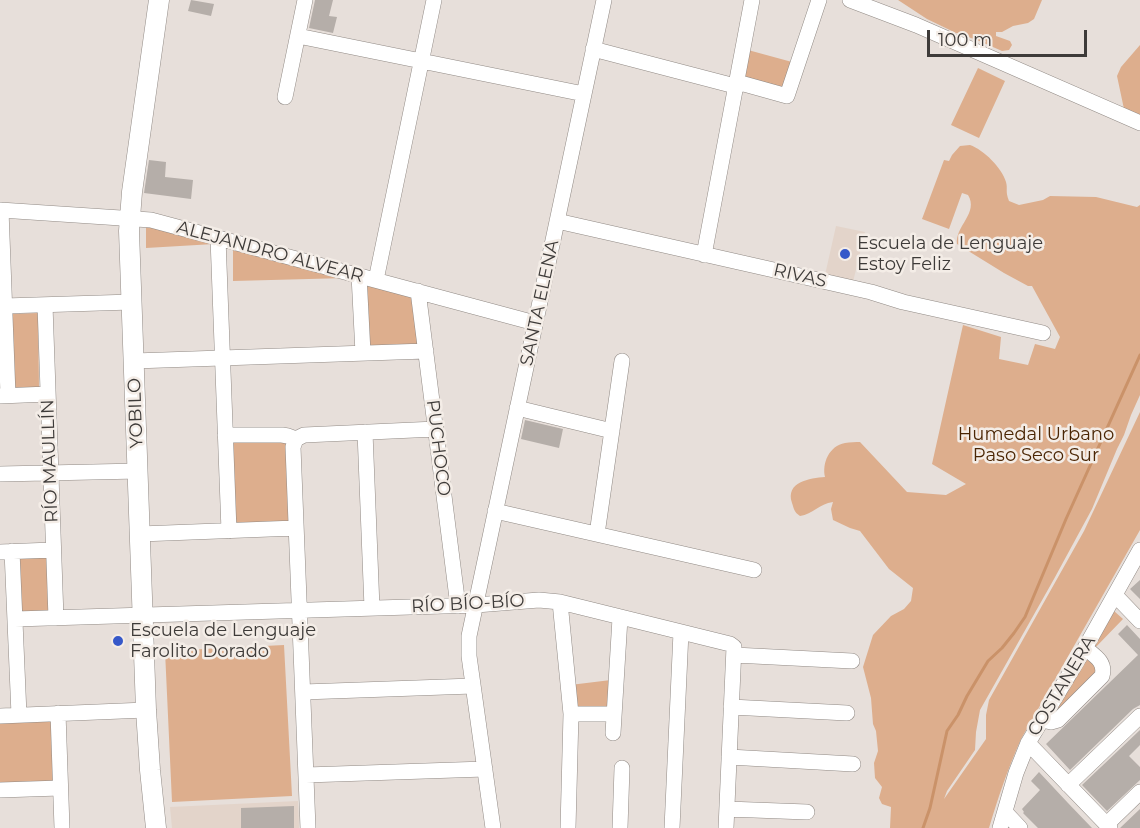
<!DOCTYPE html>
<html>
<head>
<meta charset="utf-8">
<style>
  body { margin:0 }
  #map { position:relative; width:1140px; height:828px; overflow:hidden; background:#e7dfda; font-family:Montserrat,sans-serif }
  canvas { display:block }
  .scale { position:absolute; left:927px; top:30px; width:160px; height:27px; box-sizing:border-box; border:3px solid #3e3b39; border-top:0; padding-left:8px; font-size:18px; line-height:21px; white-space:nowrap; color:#3e3b39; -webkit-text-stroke:4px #f4ede7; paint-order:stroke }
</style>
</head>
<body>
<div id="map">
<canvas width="1140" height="828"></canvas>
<div class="scale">100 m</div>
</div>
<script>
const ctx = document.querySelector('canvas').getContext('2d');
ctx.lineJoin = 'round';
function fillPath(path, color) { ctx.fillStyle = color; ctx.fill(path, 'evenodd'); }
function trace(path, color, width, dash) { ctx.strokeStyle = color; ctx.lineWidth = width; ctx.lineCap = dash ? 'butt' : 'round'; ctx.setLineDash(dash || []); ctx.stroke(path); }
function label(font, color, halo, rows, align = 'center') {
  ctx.font = font + ' Montserrat,sans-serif'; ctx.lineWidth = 5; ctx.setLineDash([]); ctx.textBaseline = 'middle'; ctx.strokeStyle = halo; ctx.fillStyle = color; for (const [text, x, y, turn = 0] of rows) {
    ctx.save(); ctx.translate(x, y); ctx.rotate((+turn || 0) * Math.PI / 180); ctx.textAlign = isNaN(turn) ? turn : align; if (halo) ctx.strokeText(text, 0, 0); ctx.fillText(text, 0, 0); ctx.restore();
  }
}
fillPath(new Path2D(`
  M 836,226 L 865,232 L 853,282 L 825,275 Z
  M 298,801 L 299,828 L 172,828 L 170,807 Z`), '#e3d4ca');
fillPath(new Path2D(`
  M 898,0 L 1042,0 L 1034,19 L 1028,23 L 1013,26 L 1002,32 L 996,32 L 996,36 L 1010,41 L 1012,45 L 1009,50 L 1002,51 L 977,40 L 956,33 L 927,19 Z
  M 1140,45 L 1140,117 L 1124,109 L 1117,76 L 1121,67 Z
  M 748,50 L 792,62 L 785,88 L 743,77 Z
  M 978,68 L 1005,81 L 979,138 L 951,125 Z
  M 970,145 C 984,150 1002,168 1006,182 C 1008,189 1005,191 1009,201 L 1019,205 L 1043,200 L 1050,196 L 1096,197 L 1137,207 L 1140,205 L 1140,395 L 1131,415 L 1124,435 L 1117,449 L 1092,509 L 1054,579 L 980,710 L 976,732 L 975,750 L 947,791 L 944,799 L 986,739 L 986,715 L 989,700 L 1084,531 L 1140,412 L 1140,530 L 1021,739 C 1008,768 998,798 989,828 L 890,828 L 891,807 L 882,804 L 879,798 L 882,787 L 875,778 L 874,763 L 878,751 L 876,731 L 873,724 L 871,698 L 863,667 L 873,635 L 891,616 L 904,609 L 911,601 L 913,588 L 889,569 L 860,531 L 850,528 L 833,520 L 831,509 L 833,502 C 819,504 813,514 800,516 C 794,512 794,509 792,503 C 785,482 810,478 825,477 C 822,463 829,446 845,443 C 850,442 856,442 860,442 L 907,492 L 946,495 L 966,484 L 932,464 L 963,325 L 1001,337 L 999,359 L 1028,365 L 1035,344 L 1055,349 L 1060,337 L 1032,286 L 1028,286 L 1004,273 L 957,244 C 955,226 979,213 968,195 L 962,193 L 949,229 L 922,219 L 944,160 L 949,161 L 952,155 L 960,146 Z
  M 146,225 L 214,244 L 146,248 Z
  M 233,247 L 347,278 L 233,281 Z
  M 364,283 L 408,294 L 413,301 L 420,347 L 368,347 Z
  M 38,313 L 39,388 L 12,388 L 11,314 Z
  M 287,438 L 290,523 L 231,527 L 229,440 Z
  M 20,554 L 49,558 L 51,608 L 46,614 L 24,614 L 19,610 L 16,559 Z
  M 1114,611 L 1123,619 L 1094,649 L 1091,646 Z
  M 284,645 L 292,796 L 172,802 L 165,651 Z
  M 1087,656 L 1100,669 L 1053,715 Z
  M 611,680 L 612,709 L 574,710 L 570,685 Z
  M 52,721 L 55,779 L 49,784 L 0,785 L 0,723 Z`), '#ddae8d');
trace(new Path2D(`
  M 923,828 L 930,808 L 947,731 L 958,715 L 967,696 L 988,661 L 1002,648 L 1014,633 L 1025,617 L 1066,519 L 1140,355`), '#ca9269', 3);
fillPath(new Path2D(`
  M 191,0 L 214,4 L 211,16 L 188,11 Z
  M 315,0 L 333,0 L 329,16 L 337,17 L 333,33 L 309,28 Z
  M 149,160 L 166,162 L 165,177 L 193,180 L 191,199 L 144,193 Z
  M 525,420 L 563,429 L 559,448 L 521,439 Z
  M 1140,580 L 1140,599 L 1130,589 Z
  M 1127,625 L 1140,639 L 1140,705 L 1133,709 L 1070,770 L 1046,744 L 1138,655 L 1118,634 Z
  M 1140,730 L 1140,745 L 1129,756 L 1140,767 L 1140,780 L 1107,811 L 1082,785 Z
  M 1039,772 L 1068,803 L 1092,828 L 1038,828 L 1023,813 L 1024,812 L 1022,809 L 1040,790 L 1031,781 Z
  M 294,806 L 294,828 L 241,828 L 241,808 Z
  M 1140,809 L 1140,828 L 1120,828 Z`), '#b5aea9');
const minor = new Path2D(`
  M 850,0 L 916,25 L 1140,123
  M 298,36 L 584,94
  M 593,49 L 731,85 L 744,84 L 787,96 L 819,0
  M 285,97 L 305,0
  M 0,210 L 151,220 L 535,323
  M 1,210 L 8,395
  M 557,221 L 871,292 L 903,302 L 1043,333
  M 218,238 L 229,531
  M 704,255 L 752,0
  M 359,275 L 363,353
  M 376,280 L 434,0
  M 418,291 L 458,606
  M 45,305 L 56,618
  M 4,306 L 132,302
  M 134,361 L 426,351
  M 0,396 L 48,394
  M 517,408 L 612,431
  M 365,432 L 372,608
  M 225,435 L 282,435 L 288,436 L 296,439 L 304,435 L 436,429
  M 296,439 L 293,447 L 308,828
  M 0,474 L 139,471
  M 495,511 L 754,570
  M 140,534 L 296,528
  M 597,534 L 622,361
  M 12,551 L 19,715
  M 0,552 L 53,550
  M 1115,595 L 1140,621
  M 560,602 L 571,714 L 568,828
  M 15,619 L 476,605 L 539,600 L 560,602 L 730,644 L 734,647 L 726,828
  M 734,655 L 852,661
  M 303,692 L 473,686
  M 731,707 L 847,713
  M 58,713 L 62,828
  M 571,714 L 614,714
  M 0,716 L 146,710
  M 1042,720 L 1051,722 L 1058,720 L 1102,676 C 1106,662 1095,656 1085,648
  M 613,733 L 620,618
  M 1028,743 L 1110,828
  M 729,757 L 853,764
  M 306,775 L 485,769
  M 1068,785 L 1140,716
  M 0,790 L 60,788
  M 727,809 L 807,812
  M 1005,812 L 1020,828
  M 1107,824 L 1140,792
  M 493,828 L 469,656 L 469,636 L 604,0
  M 620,828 L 622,768
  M 672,828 L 681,632
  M 1000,828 L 1016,773 L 1028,743 L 1085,648 L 1140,550`);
const major = new Path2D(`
  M 156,828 L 150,770 L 146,710 L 129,231 L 132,192 L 159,0`);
trace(minor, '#918a85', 16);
trace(major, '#918a85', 21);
trace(minor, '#fff', 15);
trace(major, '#fff', 20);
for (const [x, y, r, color] of [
  [845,254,6,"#3658c9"],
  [118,641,6,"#3658c9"]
]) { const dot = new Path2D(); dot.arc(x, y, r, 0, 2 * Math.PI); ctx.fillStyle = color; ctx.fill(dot); trace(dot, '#f4ede7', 2); }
label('18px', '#3e3b39', '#f4ede7', [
  ["Escuela de Lenguaje",857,244],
  ["Estoy Feliz",857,265],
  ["Escuela de Lenguaje",130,631],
  ["Farolito Dorado",130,652]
], 'left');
label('18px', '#3e3b39', '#f4ede7', [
  ["ALEJANDRO ALVEAR",270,252,15],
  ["RIVAS",800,276,13],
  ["SANTA ELENA",540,303,-78],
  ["YOBILO",136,413,-92],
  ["PUCHOCO",438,448,83],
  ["RÍO MAULLÍN",50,461,-92],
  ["RÍO BÍO-BÍO",468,604,-3],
  ["COSTANERA",1062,686,-59]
]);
label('18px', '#4b2604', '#f4ede7', [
  ["Humedal Urbano",1036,435],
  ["Paso Seco Sur",1036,456]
]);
</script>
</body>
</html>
